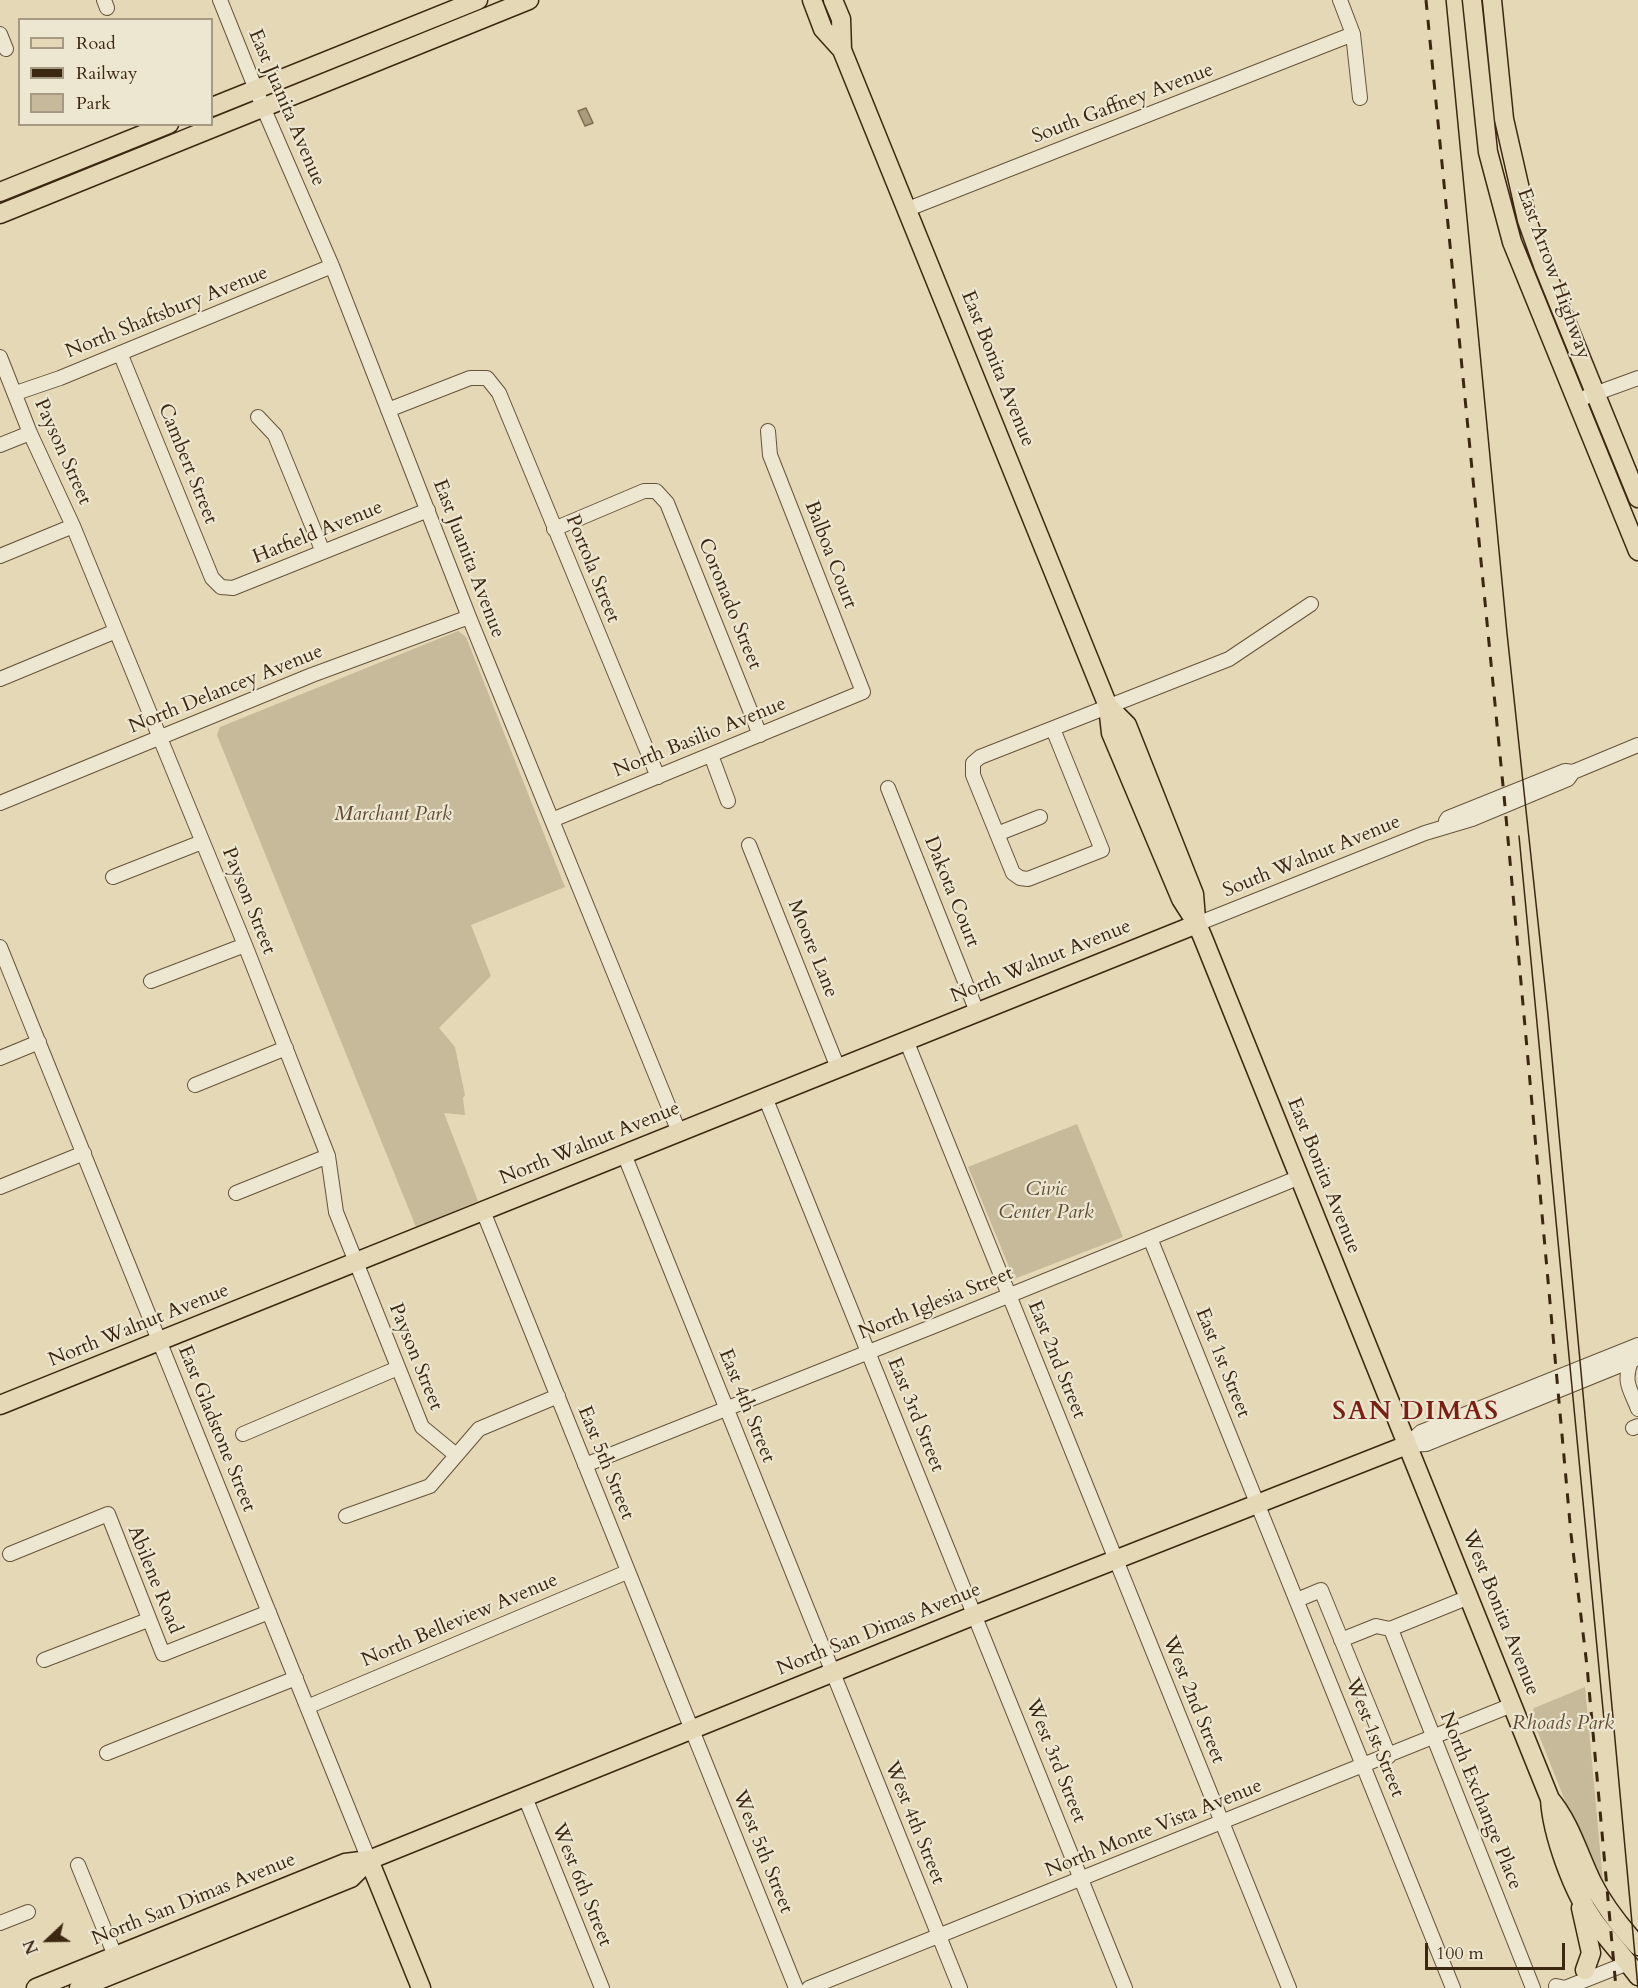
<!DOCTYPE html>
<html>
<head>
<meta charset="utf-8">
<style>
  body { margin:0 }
  #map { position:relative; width:1638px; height:1988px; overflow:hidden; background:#e4d8b6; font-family:Cardo,serif }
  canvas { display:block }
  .legend { position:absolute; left:18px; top:18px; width:195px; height:108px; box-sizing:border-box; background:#ede6d0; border:2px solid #a69a84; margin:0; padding:8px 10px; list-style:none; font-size:18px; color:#3c2811 }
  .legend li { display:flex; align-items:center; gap:12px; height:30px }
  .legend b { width:30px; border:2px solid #a69a84 }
  .north { position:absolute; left:18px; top:1910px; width:60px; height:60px; -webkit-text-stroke:4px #ede6d0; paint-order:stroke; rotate:248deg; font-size:16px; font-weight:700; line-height:24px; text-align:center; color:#3c2811 }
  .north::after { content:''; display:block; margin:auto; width:21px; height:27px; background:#3c2811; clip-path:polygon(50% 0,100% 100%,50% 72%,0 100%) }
  .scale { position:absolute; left:1425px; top:1943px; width:140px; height:27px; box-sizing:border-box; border:3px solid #3c2811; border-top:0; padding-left:8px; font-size:18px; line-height:21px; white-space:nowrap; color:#3c2811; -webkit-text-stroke:4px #ede6d0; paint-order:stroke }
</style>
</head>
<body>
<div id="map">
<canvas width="1638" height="1988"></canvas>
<ul class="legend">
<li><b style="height:8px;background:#e4d8b6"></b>Road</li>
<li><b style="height:8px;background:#3c2811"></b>Railway</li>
<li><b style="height:16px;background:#c7ba9a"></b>Park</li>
</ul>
<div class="north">N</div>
<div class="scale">100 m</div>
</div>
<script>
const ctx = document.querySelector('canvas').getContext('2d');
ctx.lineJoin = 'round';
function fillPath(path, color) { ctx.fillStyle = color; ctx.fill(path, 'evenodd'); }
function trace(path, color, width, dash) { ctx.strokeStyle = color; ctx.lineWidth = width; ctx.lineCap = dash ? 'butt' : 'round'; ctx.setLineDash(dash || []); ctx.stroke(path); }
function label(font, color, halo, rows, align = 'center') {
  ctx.font = font + ' Cardo,serif'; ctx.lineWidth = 4.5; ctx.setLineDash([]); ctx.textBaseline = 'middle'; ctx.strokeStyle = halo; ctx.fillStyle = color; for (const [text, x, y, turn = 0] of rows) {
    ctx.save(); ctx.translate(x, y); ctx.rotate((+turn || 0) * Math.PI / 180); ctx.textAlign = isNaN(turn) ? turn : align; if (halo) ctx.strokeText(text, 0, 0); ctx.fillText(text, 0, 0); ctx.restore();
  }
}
fillPath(new Path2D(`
  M 458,631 L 466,637 L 565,887 L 471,925 L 491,976 L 439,1028 L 455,1047 L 465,1095 L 463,1098 L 465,1115 L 444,1113 L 478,1201 L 416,1227 L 217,735 L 220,727 Z
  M 1077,1124 L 1123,1237 L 1014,1279 L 968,1167 Z
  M 1585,1687 L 1604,1892 L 1579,1836 L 1531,1715 L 1534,1708 Z`), '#c7ba9a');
const water = new Path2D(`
  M 586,108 L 593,123 L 585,126 L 578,111 Z`);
fillPath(water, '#ab9c7e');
trace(water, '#7f6e52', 1.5);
const minor = new Path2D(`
  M 104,0 L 107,8
  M 220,0 L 263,107 L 332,266 L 469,617 L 679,1132
  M 1340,0 L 1353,34 L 1360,98
  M 0,34 L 6,49
  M 908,209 L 1353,34
  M 120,353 L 212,578 L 221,587 L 233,588 L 428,510
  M 0,357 L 30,433 L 73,526 L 245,945 L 328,1156 L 336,1212 L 422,1427 L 456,1455
  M 16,393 L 60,378 L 332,266
  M 1586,397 L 1638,378
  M 388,410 L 470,378 L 487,378 L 499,393 L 658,777
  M 258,417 L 275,435 L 323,552
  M 0,445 L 30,433
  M 554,529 L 644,491 L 656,491 L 667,503 L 760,735
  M 0,556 L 73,526
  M 0,679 L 116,631
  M 1053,729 L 1102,850 L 1028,879 L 1020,878 L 1013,873 L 973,775 L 973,763 L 980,757 L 1229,659 L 1311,604
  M 711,755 L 728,801
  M 888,788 L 977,1012
  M 0,803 L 312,675 L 469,617
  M 552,820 L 863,692 L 770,455 L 768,431
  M 1446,821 L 1448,818 L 1565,771 L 1573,772 L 1638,745
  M 997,834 L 1040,817
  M 749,845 L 838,1068
  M 113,877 L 202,842
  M 1197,924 L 1425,833 L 1472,819 L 1568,779 L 1573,772
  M 0,947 L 369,1860
  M 151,981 L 245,945
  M 906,1040 L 1289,1988
  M 0,1058 L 39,1042
  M 195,1085 L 286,1048
  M 765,1097 L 1125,1988
  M 624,1154 L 960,1988
  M 0,1187 L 84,1153
  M 236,1193 L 328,1156
  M 483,1211 L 796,1988
  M 1150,1238 L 1453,1988
  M 1631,1361 C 1623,1383 1630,1388 1638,1409
  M 1633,1428 L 1638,1426
  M 243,1434 L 398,1368
  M 1407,1445 L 1421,1432 L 1638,1345
  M 1407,1445 L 1426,1444 L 1638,1358
  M 585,1465 L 939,1324 L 1300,1177
  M 346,1516 L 430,1486 L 479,1429 L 558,1396
  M 10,1554 L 108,1514 L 163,1654 L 269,1612
  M 1297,1600 L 1321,1590 L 1389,1756
  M 1390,1629 L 1392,1632 L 1533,1988
  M 1341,1640 L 1376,1626 L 1390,1629 L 1469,1597
  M 44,1660 L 148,1620
  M 307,1707 L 627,1572
  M 107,1753 L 296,1678
  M 525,1797 L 602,1988
  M 78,1865 L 118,1963
  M 0,1923 L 28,1912
  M 1556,1986 L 1565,1988 L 1628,1963
  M 809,1988 L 1512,1705`);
const major = new Path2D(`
  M 812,0 L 823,29 L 842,50 L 1108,706 L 1111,733 L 1181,899 L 1197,924 L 1203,938 L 1550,1799 C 1552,1835 1573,1892 1594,1921 C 1608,1940 1624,1957 1638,1976
  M 833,0 L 841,19 L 842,50
  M 1472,0 L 1488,152 L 1512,242 L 1638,551
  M 1492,0 L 1504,119 L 1527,220 L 1543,265 L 1638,498
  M 212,107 L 478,0
  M 0,192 L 169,124
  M 0,214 L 529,0
  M 1108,706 L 1127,725 L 1194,894 L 1196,919
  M 0,1405 L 1197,924
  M 1550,1799 C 1570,1823 1578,1853 1592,1882 C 1604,1906 1620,1926 1638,1946
  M 369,1860 L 421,1988
  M 1581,1908 L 1591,1953 L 1585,1970
  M 36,1988 L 345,1863 L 369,1860 L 975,1615 L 1407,1445
  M 79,1988 L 351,1878 L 369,1860`);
trace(minor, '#66543a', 16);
trace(major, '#3c2811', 21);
trace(minor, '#ede6d0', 14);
trace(major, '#e4d8b6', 18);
trace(new Path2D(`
  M 1446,0 L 1507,633 L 1548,1015 L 1638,1988
  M 1519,836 L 1604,1720`), '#3c2811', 1.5);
trace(new Path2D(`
  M 1426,0 L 1505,806 L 1571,1534 L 1587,1666 L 1616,1988`), '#3c2811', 3, [10, 10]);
label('20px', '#3c2811', '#ede6d0', [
  ["South Gaffney Avenue",1123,104,-21],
  ["East Juanita Avenue",286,108,67],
  ["East Arrow Highway",1553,274,70],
  ["North Shaftsbury Avenue",167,313,-22],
  ["East Bonita Avenue",997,369,68],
  ["Payson Street",62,452,66],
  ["Cambert Street",187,464,68],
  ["Hatfield Avenue",318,533,-22],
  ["Balboa Court",830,555,69],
  ["East Juanita Avenue",468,559,69],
  ["Portola Street",592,569,68],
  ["Coronado Street",729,604,68],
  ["North Delancey Avenue",226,690,-22],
  ["North Basilio Avenue",700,738,-22],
  ["South Walnut Avenue",1312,857,-22],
  ["Dakota Court",951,892,68],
  ["Payson Street",248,901,68],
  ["Moore Lane",812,949,68],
  ["North Walnut Avenue",1041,962,-22],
  ["North Walnut Avenue",590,1144,-22],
  ["East Bonita Avenue",1323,1176,68],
  ["North Iglesia Street",936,1304,-22],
  ["North Walnut Avenue",139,1326,-22],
  ["Payson Street",415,1357,68],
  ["East 2nd Street",1056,1360,68],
  ["East 1st Street",1222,1363,68],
  ["East 4th Street",746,1406,68],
  ["East 3rd Street",915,1415,68],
  ["East Gladstone Street",216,1429,68],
  ["East 5th Street",605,1463,68],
  ["Abilene Road",154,1580,68],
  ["West Bonita Avenue",1500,1613,68],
  ["North Belleview Avenue",460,1621,-23],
  ["North San Dimas Avenue",879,1630,-22],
  ["West 2nd Street",1193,1700,68],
  ["West 1st Street",1374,1738,68],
  ["West 3rd Street",1055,1761,68],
  ["North Exchange Place",1480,1801,68],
  ["West 4th Street",914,1823,68],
  ["North Monte Vista Avenue",1154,1829,-22],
  ["West 5th Street",762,1852,68],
  ["West 6th Street",581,1885,68],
  ["North San Dimas Avenue",194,1900,-22]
]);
label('italic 20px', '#5f4c33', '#ede6d0', [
  ["Marchant Park",393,815],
  ["Civic",1046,1190],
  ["Center Park",1046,1213],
  ["Rhoads Park",1563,1724]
]);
ctx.letterSpacing = '1.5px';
label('bold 26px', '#7a1f14', '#ede6d0', [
  ["SAN DIMAS",1416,1413]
]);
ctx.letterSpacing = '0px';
</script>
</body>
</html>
